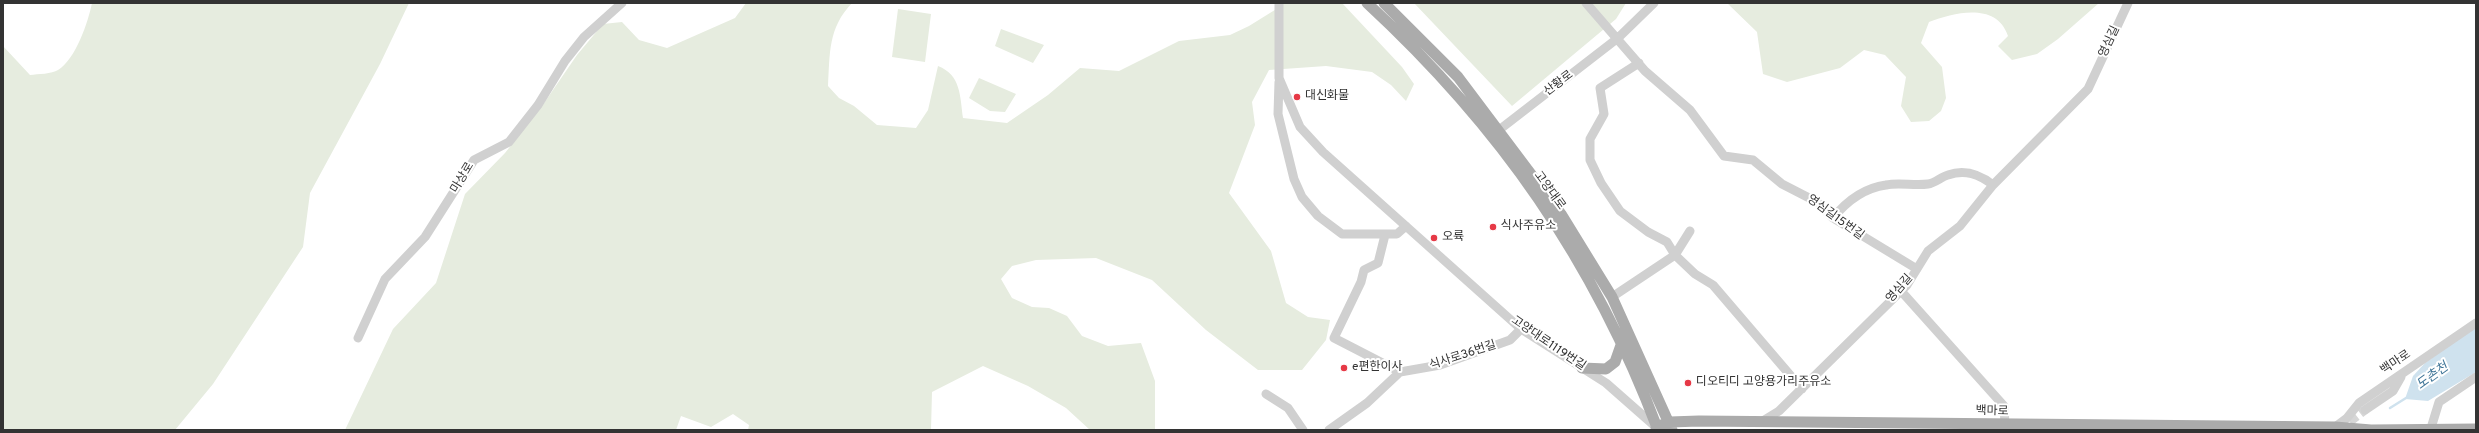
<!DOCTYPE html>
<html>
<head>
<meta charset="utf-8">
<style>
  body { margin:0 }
  #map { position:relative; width:2479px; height:433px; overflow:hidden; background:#fff; font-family:Overpass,sans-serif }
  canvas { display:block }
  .frame { position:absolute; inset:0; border:4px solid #333; pointer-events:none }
</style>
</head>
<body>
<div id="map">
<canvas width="2479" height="433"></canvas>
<div class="frame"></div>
</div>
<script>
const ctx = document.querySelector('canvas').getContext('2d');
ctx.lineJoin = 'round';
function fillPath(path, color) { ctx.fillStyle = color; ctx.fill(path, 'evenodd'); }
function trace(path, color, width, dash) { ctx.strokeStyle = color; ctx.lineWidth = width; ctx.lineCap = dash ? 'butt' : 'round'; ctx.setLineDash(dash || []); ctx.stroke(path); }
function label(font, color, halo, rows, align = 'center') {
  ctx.font = font + ' Overpass,"Noto Sans KR",sans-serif'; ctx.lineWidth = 4; ctx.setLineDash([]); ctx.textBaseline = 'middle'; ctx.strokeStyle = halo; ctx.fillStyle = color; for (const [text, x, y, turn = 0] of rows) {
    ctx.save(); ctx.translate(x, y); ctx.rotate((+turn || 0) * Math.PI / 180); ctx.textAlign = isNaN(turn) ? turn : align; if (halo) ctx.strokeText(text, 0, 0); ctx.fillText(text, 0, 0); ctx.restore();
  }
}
fillPath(new Path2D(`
  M 92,3 L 409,3 L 380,64 L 310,193 L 303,247 L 213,384 L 175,430 L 3,430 L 3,46 L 30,75 C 38,74 52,74 58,70 C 76,59 88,22 92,3 Z
  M 746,3 L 852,3 C 828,28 830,53 828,86 L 839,98 L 854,106 L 877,125 L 916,128 L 928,110 L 938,66 C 961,75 960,96 963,118 L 1007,123 L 1048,95 L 1080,68 L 1119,71 L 1179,41 L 1230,35 L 1249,26 L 1278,8 L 1279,3 L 1342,3 L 1402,67 L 1414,84 L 1406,101 L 1391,85 L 1372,72 L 1326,66 L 1269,70 L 1252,102 L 1255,125 L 1229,193 L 1271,251 L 1286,303 L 1308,317 L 1330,320 L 1326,340 L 1302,370 L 1258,370 L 1206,330 L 1152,280 L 1096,258 L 1036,260 L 1012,266 L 1001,279 L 1012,298 L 1032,307 L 1049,308 L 1067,316 L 1082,336 L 1108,346 L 1141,343 L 1155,381 L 1155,430 L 1090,430 L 1066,408 L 1028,386 L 983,366 L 932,392 L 931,430 L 748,430 L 749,425 L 733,414 L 711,427 L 681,416 L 676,430 L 345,430 L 393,329 L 436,283 L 465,194 L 505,153 L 542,106 L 577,55 L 603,24 L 622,22 L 639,40 L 667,48 L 735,18 Z
  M 1414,3 L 1626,3 L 1616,19 L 1512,106 Z
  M 1727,3 L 2099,3 L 2058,39 L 2037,54 L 2012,60 L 1998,46 L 2008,36 C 1997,2 1955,12 1929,22 L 1921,43 L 1942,67 L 1946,98 L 1941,111 L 1929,121 L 1911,122 L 1901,106 L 1906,77 L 1885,55 L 1864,50 L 1840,68 L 1787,82 L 1763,74 L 1757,32 Z
  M 898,9 L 931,14 L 925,62 L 892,57 Z
  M 1001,29 L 1044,45 L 1033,63 L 995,46 Z
  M 979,78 L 1016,94 L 1005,112 L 990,111 L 969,98 Z`), '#e6ecdf');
fillPath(new Path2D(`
  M 2476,327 L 2476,372 L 2428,401 L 2405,399 L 2413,376 L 2425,363 Z`), '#cfe2ee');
trace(new Path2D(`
  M 2390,408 L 2406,398`), '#cfe2ee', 2.5);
trace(new Path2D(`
  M 2339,430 L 2365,410`), '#d6d6d6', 9, [9, 4.5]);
trace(new Path2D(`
  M 1279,3 L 1279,78 L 1300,127 L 1323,152 L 1521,329 L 1606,383 L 1656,427
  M 1586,3 L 1645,71 L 1690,110 L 1724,156 L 1753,160 L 1782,184 L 1817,202 L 1833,218 L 1917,269
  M 1639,63 L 1600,88 L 1604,114 L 1590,139 L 1590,160 L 1601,183 L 1620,211 L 1648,232 L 1667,242 L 1675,255 L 1695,274 L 1713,285 L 1802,389
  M 1279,82 L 1278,114 L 1294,179 L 1302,197 L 1318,216 L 1342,234 L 1397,234 L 1406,226
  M 1499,130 L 1618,38 L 1654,3
  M 1833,218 C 1846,202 1864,188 1886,185 C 1899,182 1914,186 1928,184 C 1935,183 1941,177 1948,175 C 1965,169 1979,174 1993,185
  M 1385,235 L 1378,263 L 1364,270 L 1361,282 L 1334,338 L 1400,372
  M 1901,291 L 2004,406 L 2005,425 L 2000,430
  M 1612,297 L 1675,255 L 1690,231
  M 358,338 L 385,279 L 425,237 L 474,160 L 509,142 L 538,105 L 565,61 L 584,37 L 622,3
  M 1266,394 L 1288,408 L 1303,430
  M 2365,410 L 2393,391 L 2401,377
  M 1761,422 L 1779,411 L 1907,285 L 1928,251 L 1960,226 L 1993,185 L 2088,89 L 2128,3
  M 2335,427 L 2347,418 L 2359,403 L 2476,323
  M 2431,428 L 2439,402 L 2476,377
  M 1329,430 L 1367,403 L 1400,372 L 1440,365 L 1510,340 L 1521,329`), '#d0d0d0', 9);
trace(new Path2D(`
  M 1367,3 C 1500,126 1594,260 1658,430
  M 1384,3 L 1458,77 L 1561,214 L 1612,297 L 1672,430
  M 1582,368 L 1606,369 L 1615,362 L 1621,345
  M 1656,427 L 1670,422 L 1699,421 L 2335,427 L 2371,430 L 2476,429`), '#ababab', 11);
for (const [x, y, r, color] of [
  [1297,97,4,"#e63946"],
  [1493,227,4,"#e63946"],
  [1434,238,4,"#e63946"],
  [1344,368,4,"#e63946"],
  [1688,383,4,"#e63946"]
]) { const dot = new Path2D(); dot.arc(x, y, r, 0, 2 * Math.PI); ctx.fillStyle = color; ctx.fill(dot); trace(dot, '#fff', 1.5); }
label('12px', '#333', '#fff', [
  ["영심길",2110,42,-65],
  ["산황로",1559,84,-37],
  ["마상로",463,178,-59],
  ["고양대로",1549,191,54],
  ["영심길15번길",1835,218,36],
  ["영심길",1900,289,-49],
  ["고양대로1119번길",1548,344,34],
  ["식사로36번길",1463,356,-18],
  ["백마로",2396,363,-34],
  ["백마로",1992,412,1]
]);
label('12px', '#333', '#fff', [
  ["대신화물",1305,97],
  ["식사주유소",1501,227],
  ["오륙",1442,238],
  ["e편한이사",1352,368],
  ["디오티디 고양용가리주유소",1696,383]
], 'left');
label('italic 13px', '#3f7597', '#fff', [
  ["도촌천",2433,377,-36]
]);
</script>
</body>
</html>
